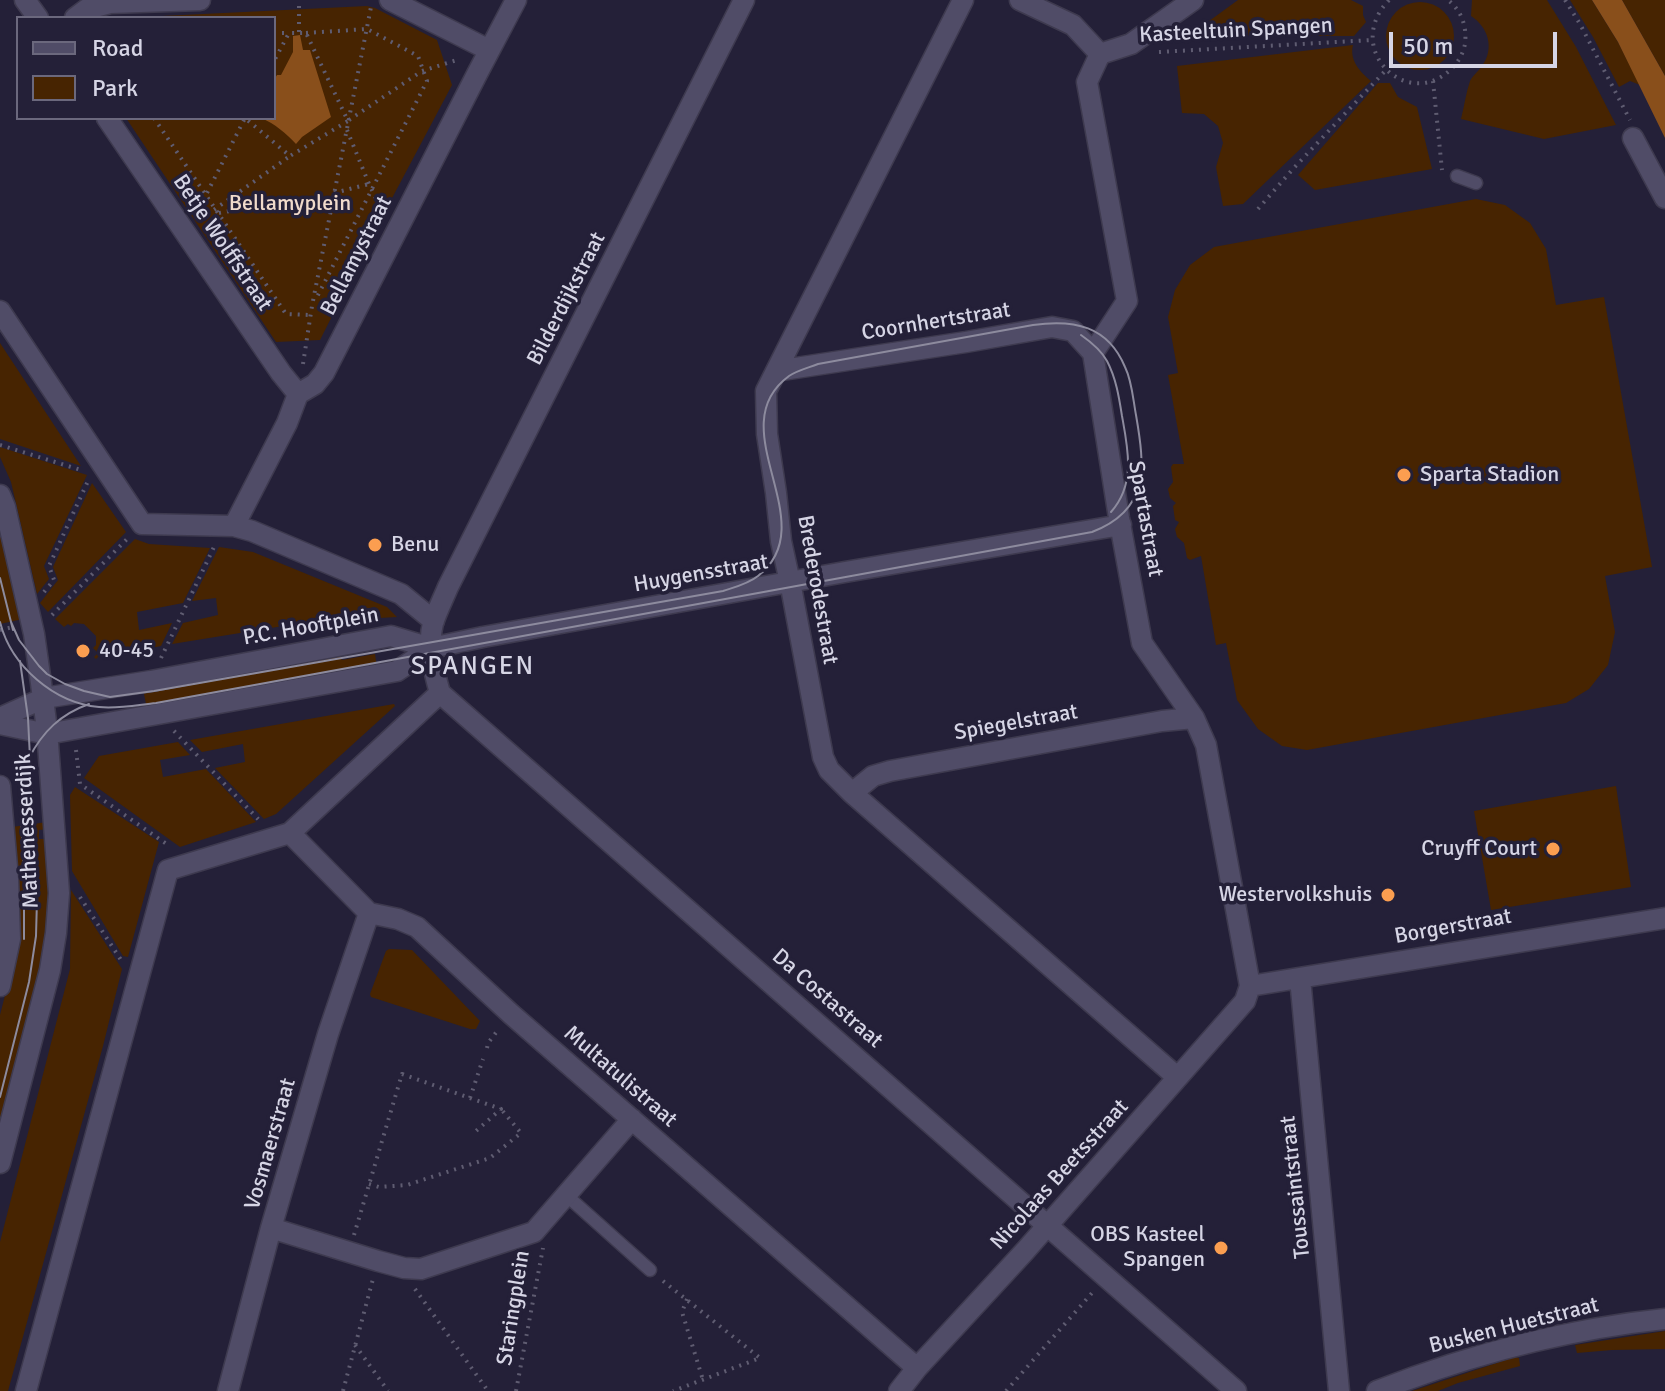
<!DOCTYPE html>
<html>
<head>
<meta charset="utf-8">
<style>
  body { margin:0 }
  #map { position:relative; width:1665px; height:1391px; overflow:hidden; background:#242038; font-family:Signika,sans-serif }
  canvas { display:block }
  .legend { position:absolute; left:16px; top:16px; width:260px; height:104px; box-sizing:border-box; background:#242038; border:2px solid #6b687d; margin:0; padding:10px 14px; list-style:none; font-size:24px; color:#d6d5e5 }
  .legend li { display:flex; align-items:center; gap:16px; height:40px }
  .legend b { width:40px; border:2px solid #6b687d }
  .scale { position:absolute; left:1389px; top:32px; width:168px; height:36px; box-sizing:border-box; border:4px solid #d6d5e5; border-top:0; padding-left:10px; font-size:24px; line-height:28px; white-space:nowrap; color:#d6d5e5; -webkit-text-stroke:6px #242038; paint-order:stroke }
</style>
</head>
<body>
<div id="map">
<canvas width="1665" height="1391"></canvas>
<ul class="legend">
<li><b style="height:10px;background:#504c67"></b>Road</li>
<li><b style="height:22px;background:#472401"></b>Park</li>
</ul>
<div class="scale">50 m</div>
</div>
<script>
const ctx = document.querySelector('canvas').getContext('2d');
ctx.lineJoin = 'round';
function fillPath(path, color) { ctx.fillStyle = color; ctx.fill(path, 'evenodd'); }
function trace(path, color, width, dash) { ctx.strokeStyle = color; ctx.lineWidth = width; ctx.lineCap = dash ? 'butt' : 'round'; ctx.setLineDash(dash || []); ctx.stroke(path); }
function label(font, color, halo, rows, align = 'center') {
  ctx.font = font + ' Signika,sans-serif'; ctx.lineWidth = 7; ctx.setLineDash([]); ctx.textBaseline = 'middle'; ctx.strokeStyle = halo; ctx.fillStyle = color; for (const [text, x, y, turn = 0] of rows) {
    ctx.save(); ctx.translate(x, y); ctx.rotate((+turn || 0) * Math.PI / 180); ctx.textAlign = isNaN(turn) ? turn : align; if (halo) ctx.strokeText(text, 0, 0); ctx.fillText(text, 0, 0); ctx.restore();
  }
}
fillPath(new Path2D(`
  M 1238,0 L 1351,0 L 1363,6 L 1363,15 L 1366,22 L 1354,36 L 1207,36 L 1205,24 Z
  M 1472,0 L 1547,0 L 1576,47 L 1616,125 L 1544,139 L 1461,119 C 1464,107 1466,93 1470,81 C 1473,75 1478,72 1482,66 C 1495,48 1488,27 1471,16 Z
  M 1570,0 L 1592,0 L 1618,42 L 1640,85 L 1630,81 L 1619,87 L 1593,37 Z
  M 1622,0 L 1665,0 L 1665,76 Z
  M1386 36a34 34 0 1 1 68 0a34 34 0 1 1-68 0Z
  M 367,6 L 375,8 L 437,40 L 452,85 L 381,219 L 320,340 L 276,342 L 126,118 L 274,118 L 274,18 L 121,18 Z
  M 1353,45 C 1349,60 1360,72 1371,81 L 1243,204 L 1223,206 L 1216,167 L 1223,143 L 1218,126 L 1204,114 L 1182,113 L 1177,66 Z
  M 1378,83 L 1390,83 L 1398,97 L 1417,107 L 1432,169 L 1315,190 L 1298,175 Z
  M 1476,199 L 1505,205 L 1530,223 L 1546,249 L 1556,305 L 1604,297 L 1652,567 L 1605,576 L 1615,632 L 1608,665 L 1589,689 L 1566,703 L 1307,750 L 1282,746 L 1258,729 L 1237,700 L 1226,643 L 1216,645 L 1201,556 L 1190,560 L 1187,558 L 1184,543 L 1177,537 L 1175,529 L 1179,522 L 1175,520 L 1173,506 L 1176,503 L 1170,498 L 1168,489 L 1173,482 L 1171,467 L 1173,464 L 1184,464 L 1168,375 L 1178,373 L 1168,317 L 1175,290 L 1190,265 L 1214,247 Z
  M 0,343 L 81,466 L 0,439 Z
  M 0,447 L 87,475 L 44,566 L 49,579 L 37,594 L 11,482 L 0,457 Z
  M 92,483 L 126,532 L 48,612 L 40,603 L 58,580 L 53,567 Z
  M 0,520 L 23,619 L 0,624 Z
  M 135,539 L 149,544 L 210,548 L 183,603 L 137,612 L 139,630 L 172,623 L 161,646 L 105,657 L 101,654 L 96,659 L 94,657 L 98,653 L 93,648 L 96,645 L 96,636 L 84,624 L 74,623 L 71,626 L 68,624 L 64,627 L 55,619 Z
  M 219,547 L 253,552 L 387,607 L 397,617 L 308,622 L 172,644 L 183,623 L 218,615 L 216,598 L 192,601 Z
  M 341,654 L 342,660 L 375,654 L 377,668 L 147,709 L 143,689 Z
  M 394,704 L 395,706 L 276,814 L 264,819 L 215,768 L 245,762 L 243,744 L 202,752 L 190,740 Z
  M 178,742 L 190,755 L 160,760 L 163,777 L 206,769 L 256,822 L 180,847 L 84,778 L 99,756 Z
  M 1616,786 L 1631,887 L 1491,910 L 1474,811 Z
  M 75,787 L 159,842 L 128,957 L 123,956 L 72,871 L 70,795 Z
  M 47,822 L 48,829 L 39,830 L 39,839 L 49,839 L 52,879 L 47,949 L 0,1136 L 0,1015 L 14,960 L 12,827 Z
  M 71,890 L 122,969 L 103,1046 L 8,1391 L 0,1391 L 0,1242 L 70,969 Z
  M 389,949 L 412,950 L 480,1021 L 476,1029 L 470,1029 L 371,997 L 370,994 L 386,951 Z
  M 1665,1331 L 1665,1349 L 1612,1350 L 1577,1353 L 1575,1345 Z
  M 1515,1357 L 1519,1358 L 1520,1366 L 1458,1383 L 1438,1391 L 1412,1391 Z`), '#472401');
fillPath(new Path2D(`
  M 1592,0 L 1622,0 L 1665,76 L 1665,138 L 1618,42 Z
  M 300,35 L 303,50 L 310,50 L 331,117 L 302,137 L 296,144 C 287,134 274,123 261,118 L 274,118 L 274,80 L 277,75 L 281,75 L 293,52 L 293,36 Z`), '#894f1b');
const service = new Path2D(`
  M 1457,176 L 1476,183
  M 566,1195 L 650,1270`);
const minor = new Path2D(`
  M 25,0 L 38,18
  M 390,0 L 489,50
  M 744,0 L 448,587 C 443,599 437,611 433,623 C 427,645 434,672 440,693 L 1236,1391
  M 963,0 L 766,391 L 767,434 L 776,493 L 781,541 L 791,587 L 823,757 L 829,770 L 852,793 L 1177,1077
  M 1020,0 L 1073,25 L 1100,54
  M 75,18 L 87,9 L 110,3 L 200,0
  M 1100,54 L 1131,44 L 1193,0
  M 107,118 L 281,373 L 298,394
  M 1633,138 L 1665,198
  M 0,311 L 142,524 L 234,526 L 252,531 L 401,594 L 434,621
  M 776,371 L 966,342 L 1052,327 L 1073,331 L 1093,353
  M 0,495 L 5,507 L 34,634 L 41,683 L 47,730 L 59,893 L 56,933 L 50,970 L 0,1163
  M 234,526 L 287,423 L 298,394 L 315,384 L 324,373 L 477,74 L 516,0
  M 0,718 L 44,698 L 151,681 L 391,636 L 431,648
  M 0,724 L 47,734 L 397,671 L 431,648 L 483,637 L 845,572 L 1121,525
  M 0,786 L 8,879 L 10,939 L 0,986
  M 852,793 L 873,776 L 890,771 L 1162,721 L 1194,718
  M 290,833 L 369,913 L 398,919 L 417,927 L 511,1014 L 917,1368
  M 1300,978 L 1339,1391
  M 1250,986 L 1665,918
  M 271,1228 L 378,1261 L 404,1268 L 421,1269 L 534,1232 L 632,1119
  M 26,1391 L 168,870 L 290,833 L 440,693
  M 228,1391 L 271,1228 L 328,1034 L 369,913
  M 899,1391 L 917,1368 L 1025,1251 L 1245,1001 L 1250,986 L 1206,745 L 1194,718 L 1142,643 L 1119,518 L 1093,353 L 1127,301 L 1087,82 L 1100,54
  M 1377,1391 C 1469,1355 1567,1329 1665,1319`);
trace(service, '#3e3a4f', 15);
trace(minor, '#3e3a4f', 23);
trace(new Path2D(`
  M 1389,0 C 1342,49 1407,111 1450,70 C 1458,63 1463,54 1465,44 C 1467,27 1462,11 1448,0
  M 1565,0 L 1580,24 L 1630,120
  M 299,32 L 299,0
  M 274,33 L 288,33
  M 306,33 L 367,29 L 418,56 L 427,81 L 316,299
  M 1159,52 L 1372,40
  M 1433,81 L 1442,170
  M 154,118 L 286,314 L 310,315
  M 349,120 L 422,71 L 460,59
  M 347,130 L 369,184 L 383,213
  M 334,193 L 369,184
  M 1258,209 L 1292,170 L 1386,70
  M 194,213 L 206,195 L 245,118 L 290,156 L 348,121 L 306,33 L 289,33 L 274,61
  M 219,213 L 286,201
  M 201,219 L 290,156
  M 303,364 L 312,306 L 371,7
  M 0,445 L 81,470
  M 44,592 L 54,580 L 49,566 L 88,481
  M 52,615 L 127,539
  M 0,630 L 13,627
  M 161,658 L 214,547
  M 174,731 L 259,820
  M 76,750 L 80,784 L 168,845 L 168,847
  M 80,897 L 121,960
  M 487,1048 L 488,1043 L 498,1030
  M 470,1098 L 483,1059
  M 369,1184 L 379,1187 L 407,1185 L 490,1158 L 521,1133 L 501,1109
  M 354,1235 L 402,1074 L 501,1109 L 476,1131
  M 663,1281 L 760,1358 L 673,1391
  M 415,1289 L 488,1391
  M 687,1299 L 682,1312 L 703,1380
  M 355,1345 L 388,1391
  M 343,1391 L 373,1279
  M 516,1391 L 543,1248
  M 1006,1391 L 1092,1293`), '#5f5c71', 4, [2, 6]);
trace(service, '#504c67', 12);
trace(minor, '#504c67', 20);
trace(new Path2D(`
  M 1081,335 C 1091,342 1101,350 1107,361 C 1116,378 1119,397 1122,416 C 1128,449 1136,484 1111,512
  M 0,578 L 13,630
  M 0,622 C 11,666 54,703 99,707 C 118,709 137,705 156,703 L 1092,532 C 1150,510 1145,467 1136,415 C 1133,399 1132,381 1125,367 C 1108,326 1074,319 1033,325 L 818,364 C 808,368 798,370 789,376 C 718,428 826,523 758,576 C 748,584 735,587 723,591 L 154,691 L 110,697 L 84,691 L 65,684 L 47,674 L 39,666 L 19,640 L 11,622
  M 29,758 C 43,731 61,714 89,704
  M 20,799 L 24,868 L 24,939
  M 0,1097 L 29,982 L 36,936 L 37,899 L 28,718 L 20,661`), '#8d8b9e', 2);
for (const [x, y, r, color] of [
  [1404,475,8,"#fb9e50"],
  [375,545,8,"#fb9e50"],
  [83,651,8,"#fb9e50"],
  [1553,849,8,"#fb9e50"],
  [1388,895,8,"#fb9e50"],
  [1221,1248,8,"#fb9e50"]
]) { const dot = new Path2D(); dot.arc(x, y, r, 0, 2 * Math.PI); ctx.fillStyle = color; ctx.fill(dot); trace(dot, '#242038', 3); }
label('22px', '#d6d5e5', '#242038', [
  ["Kasteeltuin Spangen",1236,31,-3],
  ["Betje Wolffstraat",222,243,56],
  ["Bellamystraat",357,256,-63],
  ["Bilderdijkstraat",567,299,-63],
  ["Coornhertstraat",936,322,-9],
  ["Spartastraat",1145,519,80],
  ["Huygensstraat",701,574,-10],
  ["Brederodestraat",817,590,80],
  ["P.C. Hooftplein",311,627,-10],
  ["Spiegelstraat",1016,723,-10],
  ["Mathenesserdijk",28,831,-93],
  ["Borgerstraat",1453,927,-10],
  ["Da Costastraat",827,999,41],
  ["Multatulistraat",620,1077,41],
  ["Vosmaerstraat",271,1144,-74],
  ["Nicolaas Beetsstraat",1060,1175,-48],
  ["Toussaintstraat",1296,1187,-96],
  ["Staringplein",514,1308,-81],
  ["Busken Huetstraat",1514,1326,-14]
]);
label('22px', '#f0dacb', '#242038', [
  ["Bellamyplein",290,204]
]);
label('22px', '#d6d5e5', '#242038', [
  ["Sparta Stadion",1420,475],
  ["Benu",391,545],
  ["40-45",99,651],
  ["Cruyff Court",1537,849,"right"],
  ["Westervolkshuis",1372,895,"right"],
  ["OBS Kasteel",1205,1235,"right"],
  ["Spangen",1205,1260,"right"]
], 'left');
ctx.letterSpacing = '2px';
label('26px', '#d6d5e5', '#242038', [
  ["SPANGEN",473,667]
]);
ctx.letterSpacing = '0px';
</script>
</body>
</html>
